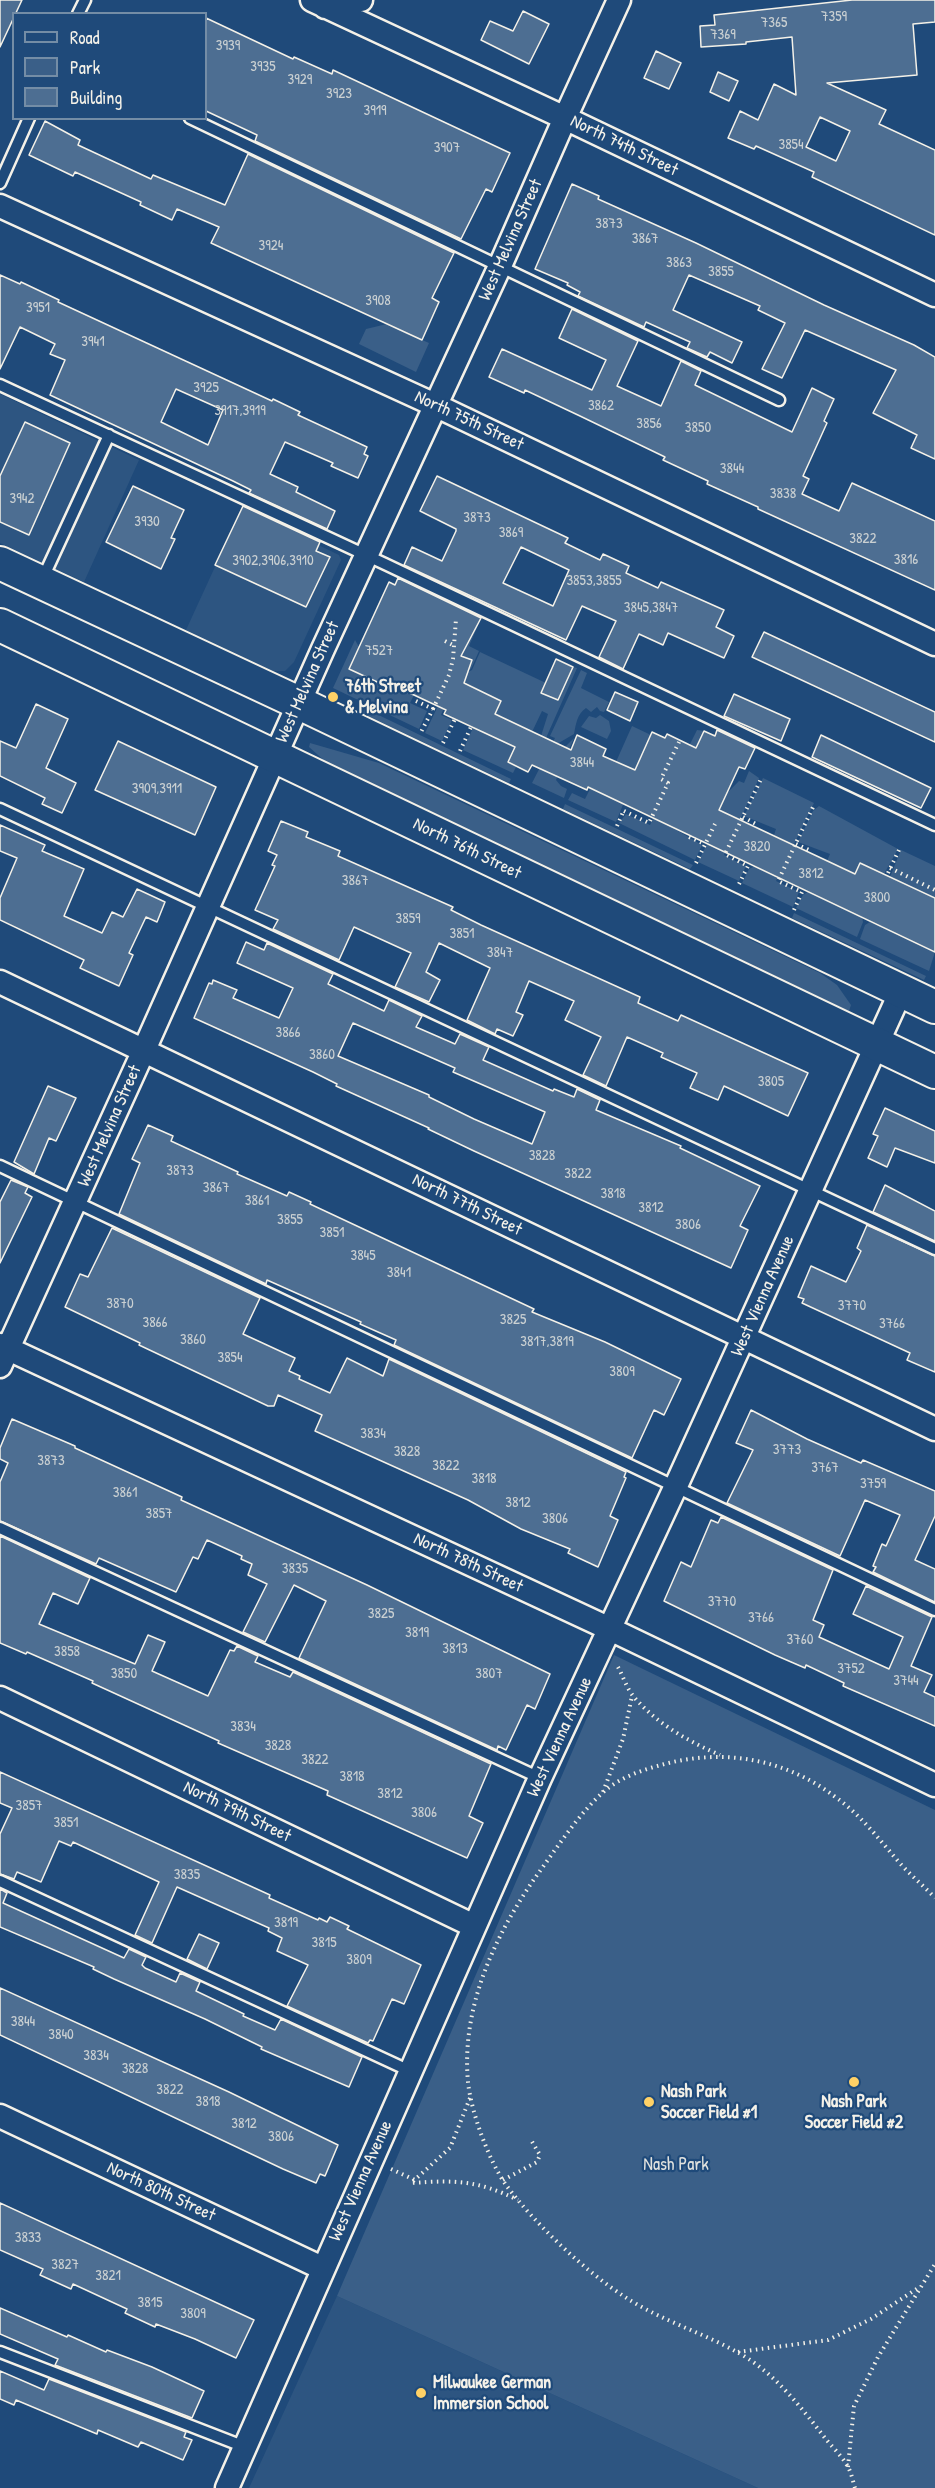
<!DOCTYPE html>
<html>
<head>
<meta charset="utf-8">
<style>
  body { margin:0 }
  #map { position:relative; width:935px; height:2488px; overflow:hidden; background:#1f4a7a; font-family:"Patrick Hand",sans-serif }
  canvas { display:block }
  .legend { position:absolute; left:12px; top:12px; width:195px; height:108px; box-sizing:border-box; background:#1f4a7a; border:2px solid #748da6; margin:0; padding:8px 10px; list-style:none; font-size:18px; color:#f4f1e8 }
  .legend li { display:flex; align-items:center; gap:12px; height:30px }
  .legend b { width:30px; border:2px solid #748da6 }
</style>
</head>
<body>
<div id="map">
<canvas width="935" height="2488"></canvas>
<ul class="legend">
<li><b style="height:8px;background:#1f4a7a"></b>Road</li>
<li><b style="height:16px;background:#3a5f88"></b>Park</li>
<li><b style="height:16px;background:#4d6e92"></b>Building</li>
</ul>
</div>
<script>
const ctx = document.querySelector('canvas').getContext('2d');
ctx.lineJoin = 'round';
function fillPath(path, color) { ctx.fillStyle = color; ctx.fill(path, 'evenodd'); }
function trace(path, color, width, dash) { ctx.strokeStyle = color; ctx.lineWidth = width; ctx.lineCap = dash ? 'butt' : 'round'; ctx.setLineDash(dash || []); ctx.stroke(path); }
function label(font, color, halo, rows, align = 'center') {
  ctx.font = font + ' "Patrick Hand",sans-serif'; ctx.lineWidth = 4.5; ctx.setLineDash([]); ctx.textBaseline = 'middle'; ctx.strokeStyle = halo; ctx.fillStyle = color; for (const [text, x, y, turn = 0] of rows) {
    ctx.save(); ctx.translate(x, y); ctx.rotate((+turn || 0) * Math.PI / 180); ctx.textAlign = isNaN(turn) ? turn : align; if (halo) ctx.strokeText(text, 0, 0); ctx.fillText(text, 0, 0); ctx.restore();
  }
}
fillPath(new Path2D(`
  M 0,394 L 139,460 L 84,582 L 0,543 Z
  M 242,508 L 339,555 L 341,560 L 294,662 L 285,671 L 273,671 L 186,630 Z
  M 337,2296 L 758,2488 L 249,2488 Z`), '#2d5581');
fillPath(new Path2D(`
  M 387,324 L 429,343 L 416,372 L 359,344 L 366,329 Z
  M 462,616 L 479,623 L 469,646 L 479,651 L 471,669 L 458,675 L 441,715 L 452,720 L 442,741 L 425,733 L 451,679 Z
  M 355,640 L 359,647 L 349,669 L 386,686 L 399,656 L 409,693 L 414,695 L 410,703 L 427,711 L 419,729 L 333,688 Z
  M 480,652 L 546,683 L 573,667 L 577,668 L 546,738 L 541,736 L 548,714 L 542,711 L 532,732 L 508,762 L 516,767 L 513,773 L 463,750 L 473,728 L 486,733 L 501,701 L 458,681 L 460,676 L 472,670 Z
  M 581,670 L 587,673 L 581,688 L 609,702 L 604,712 L 600,711 L 597,707 L 591,712 L 586,708 C 577,714 576,724 574,734 L 557,744 L 564,748 L 574,738 L 556,780 L 561,786 L 567,789 L 564,798 L 532,783 L 555,738 L 550,736 Z
  M 362,707 L 511,779 L 509,783 L 360,712 Z
  M 600,715 L 609,721 L 611,731 L 607,739 L 581,727 L 589,716 L 596,718 Z
  M 632,726 L 651,735 L 616,822 L 568,800 L 572,793 L 585,799 L 594,781 L 607,782 Z
  M 697,730 L 704,731 L 668,825 L 702,845 L 695,860 L 619,823 L 626,814 L 650,825 Z
  M 310,743 L 379,763 L 820,973 L 837,985 L 851,1005 L 849,1011 L 327,763 L 309,747 Z
  M 749,771 L 759,778 L 724,855 L 746,866 L 739,881 L 698,862 L 717,824 L 713,822 L 728,792 L 739,781 L 744,783 Z
  M 763,778 L 814,803 L 776,881 L 799,892 L 793,907 L 742,883 L 749,869 L 755,866 L 771,873 L 786,841 L 774,835 L 776,829 L 744,816 Z
  M 565,804 L 693,865 L 690,869 L 563,809 Z
  M 819,806 L 898,849 L 884,874 L 860,863 L 839,906 L 862,917 L 863,922 L 857,937 L 796,908 L 803,895 L 808,892 L 825,900 L 840,868 L 827,861 L 830,854 L 798,842 L 813,811 Z
  M 901,850 L 935,866 L 935,952 L 929,971 L 860,939 L 865,925 L 870,922 L 894,932 L 915,889 L 890,877 Z
  M 794,913 L 926,976 L 924,980 L 792,918 Z
  M 614,1655 L 935,1810 L 935,2488 L 758,2488 L 337,2296 Z`), '#3a5f88');
const building = new Path2D(`
  M 0,0 L 22,0 L 0,47 Z
  M 852,0 L 935,0 L 935,22 L 913,24 L 917,75 L 827,83 L 886,110 L 879,124 L 935,150 L 935,235 L 812,177 L 814,172 L 756,146 L 754,149 L 728,138 L 740,111 L 758,120 L 774,84 L 796,95 L 792,37 L 746,42 L 746,44 L 701,47 L 700,26 L 715,25 L 714,15 ZM 820,117 L 850,131 L 836,161 L 806,147 Z
  M 523,11 L 549,24 L 529,64 L 481,40 L 490,21 L 513,31 Z
  M 206,18 L 293,59 L 294,57 L 332,74 L 333,70 L 510,153 L 492,192 L 486,189 L 461,239 L 255,141 L 257,135 L 206,111 Z
  M 656,51 L 681,63 L 669,89 L 644,78 Z
  M 718,72 L 738,81 L 729,101 L 710,92 Z
  M 45,121 L 80,140 L 78,145 L 151,179 L 153,175 L 225,205 L 248,154 L 454,253 L 432,298 L 439,302 L 422,340 L 211,243 L 219,227 L 177,209 L 172,220 L 140,205 L 141,202 L 75,172 L 73,176 L 29,155 Z
  M 572,184 L 599,196 L 598,199 L 696,243 L 824,305 L 914,345 L 935,357 L 935,459 L 911,448 L 917,435 L 873,413 L 896,370 L 805,330 L 782,378 L 762,369 L 785,323 L 758,310 L 760,306 L 689,275 L 673,310 L 742,342 L 732,363 L 710,352 L 707,357 L 687,348 L 690,342 L 646,322 L 644,327 L 578,296 L 580,292 L 567,285 L 568,283 L 535,269 Z
  M 0,275 L 20,284 L 21,282 L 59,300 L 58,302 L 272,401 L 273,399 L 300,412 L 298,415 L 367,447 L 364,454 L 368,456 L 358,478 L 331,466 L 333,463 L 285,442 L 270,474 L 298,487 L 296,492 L 335,511 L 327,529 L 249,493 L 251,490 L 233,481 L 50,395 L 65,360 L 50,354 L 55,344 L 20,327 L 0,369 ZM 176,389 L 223,410 L 208,445 L 161,422 Z
  M 572,309 L 638,341 L 617,386 L 661,406 L 681,361 L 701,371 L 695,385 L 792,432 L 812,388 L 834,399 L 824,421 L 827,423 L 803,476 L 809,479 L 802,494 L 839,511 L 852,483 L 935,521 L 935,590 L 758,509 L 758,507 L 707,484 L 708,481 L 663,460 L 665,457 L 580,416 L 525,390 L 524,393 L 489,377 L 502,349 L 592,390 L 606,360 L 559,338 Z
  M 25,422 L 70,443 L 29,535 L 0,522 L 0,476 Z
  M 437,476 L 568,538 L 565,543 L 600,560 L 603,554 L 629,566 L 626,573 L 658,588 L 661,582 L 724,610 L 716,627 L 734,636 L 724,658 L 668,633 L 663,645 L 639,634 L 623,669 L 599,657 L 616,621 L 582,606 L 566,640 L 404,565 L 412,547 L 442,561 L 456,531 L 456,529 L 420,511 ZM 521,547 L 569,570 L 553,606 L 503,583 Z
  M 133,486 L 184,510 L 171,538 L 175,539 L 161,569 L 106,542 Z
  M 243,506 L 320,542 L 316,551 L 330,557 L 306,607 L 215,565 Z
  M 398,578 L 481,618 L 461,656 L 472,660 L 464,683 L 501,701 L 495,714 L 571,750 L 577,735 L 606,749 L 603,756 L 635,770 L 652,732 L 665,738 L 667,734 L 696,748 L 704,731 L 715,736 L 717,730 L 755,748 L 745,769 L 739,767 L 719,810 L 855,874 L 860,863 L 935,898 L 935,952 L 588,787 L 587,790 L 532,765 L 528,772 L 508,762 L 515,747 L 444,714 L 446,710 L 414,695 L 387,684 L 386,686 L 349,669 L 389,582 L 395,585 Z
  M 764,632 L 935,712 L 935,742 L 752,657 Z
  M 556,659 L 573,667 L 558,700 L 541,693 Z
  M 615,692 L 638,702 L 630,721 L 607,710 Z
  M 734,694 L 790,719 L 781,741 L 724,716 Z
  M 36,704 L 68,719 L 46,768 L 76,783 L 62,813 L 42,804 L 45,798 L 0,776 L 0,741 L 16,748 Z
  M 821,735 L 931,788 L 921,808 L 812,757 Z
  M 118,741 L 216,787 L 195,835 L 95,790 Z
  M 281,821 L 308,832 L 306,837 L 340,851 L 338,856 L 453,907 L 451,910 L 481,925 L 640,997 L 638,1003 L 678,1021 L 681,1015 L 808,1073 L 788,1116 L 724,1086 L 718,1100 L 690,1088 L 697,1073 L 661,1057 L 663,1053 L 627,1037 L 606,1086 L 583,1075 L 601,1037 L 565,1020 L 574,1001 L 529,981 L 516,1012 L 523,1015 L 513,1036 L 497,1029 L 495,1034 L 467,1020 L 490,968 L 439,943 L 426,972 L 440,980 L 429,1002 L 395,987 L 411,953 L 354,927 L 339,960 L 273,929 L 278,920 L 255,910 L 275,866 L 272,865 L 277,855 L 268,851 Z
  M 0,825 L 45,845 L 42,851 L 84,869 L 64,916 L 102,933 L 112,912 L 123,917 L 137,889 L 165,902 L 157,922 L 146,917 L 129,953 L 133,955 L 119,986 L 80,968 L 84,960 L 0,920 L 0,898 L 17,858 L 0,851 Z
  M 246,942 L 264,950 L 267,943 L 333,974 L 328,984 L 384,1011 L 389,1000 L 422,1016 L 416,1027 L 455,1044 L 460,1034 L 489,1047 L 483,1060 L 553,1091 L 554,1089 L 574,1097 L 577,1089 L 600,1100 L 596,1110 L 681,1146 L 680,1148 L 760,1186 L 740,1226 L 748,1230 L 731,1268 L 474,1151 L 428,1129 L 429,1128 L 336,1086 L 337,1084 L 313,1072 L 194,1018 L 209,983 L 212,984 L 213,980 L 237,990 L 233,998 L 279,1018 L 293,988 L 237,963 ZM 353,1023 L 455,1068 L 453,1072 L 545,1112 L 532,1144 L 474,1119 L 429,1097 L 429,1095 L 338,1056 Z
  M 48,1086 L 76,1098 L 56,1141 L 49,1138 L 34,1174 L 14,1162 Z
  M 885,1108 L 935,1131 L 935,1163 L 895,1148 L 887,1167 L 868,1158 L 878,1136 L 873,1134 Z
  M 148,1125 L 173,1136 L 171,1141 L 238,1172 L 237,1174 L 287,1196 L 289,1192 L 311,1202 L 310,1204 L 534,1309 L 532,1312 L 605,1342 L 681,1379 L 664,1415 L 654,1410 L 632,1458 L 394,1345 L 396,1340 L 360,1324 L 361,1322 L 267,1280 L 266,1284 L 119,1214 L 140,1163 L 132,1159 Z
  M 11,1180 L 28,1187 L 25,1193 L 32,1197 L 0,1263 L 0,1202 Z
  M 885,1185 L 935,1211 L 935,1241 L 873,1212 Z
  M 867,1225 L 935,1256 L 935,1372 L 907,1360 L 910,1353 L 802,1303 L 804,1299 L 798,1297 L 811,1266 L 846,1282 L 861,1251 L 857,1248 Z
  M 112,1228 L 260,1298 L 243,1334 L 295,1358 L 289,1371 L 300,1376 L 299,1379 L 330,1393 L 347,1358 L 383,1376 L 389,1359 L 626,1472 L 624,1477 L 626,1478 L 610,1516 L 618,1520 L 598,1567 L 568,1553 L 570,1549 L 521,1529 L 468,1500 L 315,1431 L 322,1415 L 278,1395 L 274,1406 L 268,1406 L 139,1345 L 140,1343 L 65,1307 L 80,1274 L 88,1277 Z
  M 751,1410 L 807,1439 L 861,1463 L 863,1460 L 935,1491 L 935,1516 L 915,1560 L 935,1569 L 935,1602 L 873,1572 L 876,1567 L 873,1566 L 882,1544 L 886,1546 L 900,1515 L 865,1500 L 840,1556 L 727,1503 L 753,1450 L 736,1443 Z
  M 12,1419 L 75,1446 L 75,1448 L 182,1497 L 181,1500 L 367,1585 L 550,1674 L 535,1709 L 527,1705 L 506,1750 L 498,1746 L 497,1750 L 299,1658 L 326,1601 L 294,1585 L 265,1642 L 243,1632 L 267,1584 L 248,1575 L 252,1564 L 241,1559 L 242,1556 L 207,1540 L 198,1559 L 193,1557 L 176,1592 L 99,1558 L 96,1564 L 0,1521 L 0,1482 L 8,1463 L 0,1459 L 0,1448 Z
  M 721,1517 L 833,1570 L 813,1620 L 824,1625 L 819,1637 L 889,1669 L 903,1637 L 853,1614 L 866,1586 L 932,1617 L 911,1666 L 932,1675 L 924,1692 L 935,1697 L 935,1726 L 843,1686 L 844,1683 L 806,1665 L 805,1668 L 775,1655 L 664,1601 L 681,1562 L 691,1567 L 711,1520 L 718,1523 Z
  M 0,1536 L 90,1578 L 78,1604 L 53,1593 L 39,1624 L 135,1664 L 148,1635 L 165,1642 L 152,1671 L 208,1696 L 230,1650 L 234,1651 L 237,1646 L 258,1656 L 255,1662 L 290,1677 L 293,1672 L 491,1764 L 469,1816 L 483,1823 L 467,1858 L 327,1795 L 328,1791 L 218,1743 L 219,1741 L 92,1683 L 93,1681 L 27,1652 L 26,1654 L 0,1643 Z
  M 0,1772 L 270,1895 L 269,1898 L 318,1920 L 319,1918 L 327,1922 L 330,1917 L 349,1926 L 347,1929 L 421,1965 L 404,2004 L 392,1999 L 373,2041 L 370,2040 L 368,2043 L 287,2006 L 308,1965 L 277,1951 L 282,1938 L 268,1931 L 269,1928 L 177,1887 L 152,1943 L 135,1935 L 159,1882 L 73,1842 L 71,1846 L 59,1841 L 41,1882 L 17,1872 L 14,1879 L 0,1874 L 0,1834 L 12,1808 L 0,1803 Z
  M 0,1889 L 7,1893 L 3,1903 L 124,1958 L 129,1949 L 146,1957 L 142,1965 L 145,1968 L 176,1982 L 180,1973 L 200,1982 L 196,1991 L 244,2014 L 243,2016 L 275,2030 L 281,2019 L 362,2057 L 349,2087 L 261,2049 L 262,2047 L 205,2019 L 114,1979 L 93,1969 L 94,1967 L 0,1927 Z
  M 199,1934 L 219,1943 L 207,1969 L 187,1959 Z
  M 0,1988 L 229,2092 L 338,2145 L 325,2176 L 320,2174 L 316,2183 L 283,2169 L 0,2035 Z
  M 0,2203 L 254,2320 L 236,2358 L 195,2339 L 156,2324 L 155,2327 L 125,2313 L 127,2309 L 73,2284 L 71,2289 L 40,2275 L 43,2269 L 0,2250 Z
  M 0,2308 L 67,2337 L 68,2335 L 106,2352 L 107,2350 L 152,2367 L 204,2391 L 192,2418 L 55,2365 L 58,2359 L 0,2334 Z
  M 0,2371 L 44,2390 L 49,2379 L 186,2432 L 184,2437 L 192,2440 L 183,2460 L 141,2442 L 138,2447 L 98,2430 L 97,2434 L 16,2400 L 14,2405 L 0,2399 Z`);
fillPath(building, '#4d6e92');
trace(building, '#f4f1e8', 1.5);
const service = new Path2D(`
  M 78,14 L 85,0
  M 190,118 L 779,400
  M 0,183 L 29,118
  M 0,385 L 385,564 L 935,825
  M 42,580 L 109,435
  M 0,809 L 935,1249
  M 0,1166 L 935,1610
  M 0,1528 L 540,1778
  M 0,1881 L 410,2071
  M 0,2352 L 245,2447`);
const minor = new Path2D(`
  M 312,0 L 565,118 L 935,295
  M 325,7 L 361,0
  M 0,206 L 435,405 L 935,644
  M 0,982 L 935,1429
  M 0,1345 L 610,1629 L 935,1785
  M 0,1366 L 144,1050 L 323,649 L 500,266 L 565,118 L 619,0
  M 0,1698 L 474,1926
  M 0,2116 L 322,2268
  M 227,2488 L 540,1778 L 675,1488 L 901,991`);
const secondary = new Path2D(`
  M 0,563 L 299,703 L 935,1007
  M 0,625 L 935,1072`);
trace(service, '#f4f1e8', 15);
trace(minor, '#f4f1e8', 27);
trace(secondary, '#f4f1e8', 36);
trace(new Path2D(`
  M 445,641 L 453,645
  M 416,701 L 433,709 L 421,732
  M 433,709 L 449,675 L 453,659 L 456,619
  M 443,743 L 455,719
  M 460,751 L 471,727
  M 624,811 L 649,823 L 668,783 L 661,779 L 679,742
  M 743,817 L 756,824
  M 617,826 L 624,810
  M 689,837 L 705,844
  M 796,844 L 809,850
  M 696,863 L 715,824
  M 890,868 L 935,890
  M 888,873 L 899,850
  M 739,884 L 748,866 L 725,854 L 761,779
  M 794,910 L 802,892 L 778,881 L 814,805
  M 618,1667 C 623,1676 627,1689 634,1697 C 657,1724 688,1741 720,1755
  M 603,1792 L 623,1739 L 632,1696
  M 470,2098 L 450,2148 L 411,2183 C 456,2180 477,2180 518,2200
  M 391,2169 L 415,2180
  M 503,2180 L 537,2162 L 540,2155 L 531,2140
  M 738,2352 L 828,2340 L 871,2319 L 918,2288
  M 848,2467 L 854,2406 L 878,2357 L 935,2264
  M 855,2488 C 853,2482 852,2475 849,2469 C 844,2458 833,2448 825,2438 C 800,2406 774,2372 737,2352 C 701,2332 660,2320 625,2297 C 585,2271 535,2224 506,2185 C 489,2161 471,2112 468,2082 C 461,2007 495,1935 537,1875 C 557,1848 581,1810 607,1789 C 622,1777 642,1770 661,1765 C 721,1748 784,1758 834,1796 C 860,1814 878,1838 898,1861 C 909,1874 923,1885 935,1898`), '#f4f1e8', 4, [1.5, 4.5]);
trace(service, '#1f4a7a', 10);
trace(minor, '#1f4a7a', 22);
trace(secondary, '#1f4a7a', 32);
for (const [x, y, r, color] of [
  [333,697,6,"#ffd166"],
  [854,2082,6,"#ffd166"],
  [649,2102,6,"#ffd166"],
  [421,2393,6,"#ffd166"]
]) { const dot = new Path2D(); dot.arc(x, y, r, 0, 2 * Math.PI); ctx.fillStyle = color; ctx.fill(dot); trace(dot, '#1f4a7a', 2); }
label('15px', '#cad0d2', null, [
  ["7359",834,17],
  ["7365",774,23],
  ["7369",723,35],
  ["3939",228,46],
  ["3935",263,67],
  ["3929",300,80],
  ["3923",339,94],
  ["3919",375,111],
  ["3854",791,145],
  ["3907",447,148],
  ["3873",609,224],
  ["3867",645,239],
  ["3924",271,246],
  ["3863",679,263],
  ["3855",721,272],
  ["3908",378,301],
  ["3951",38,308],
  ["3941",93,342],
  ["3925",206,388],
  ["3862",601,406],
  ["3917,3919",240,411],
  ["3856",649,424],
  ["3850",698,428],
  ["3844",732,469],
  ["3838",783,494],
  ["3942",22,499],
  ["3873",477,518],
  ["3930",147,522],
  ["3869",511,533],
  ["3822",863,539],
  ["3816",906,560],
  ["3902,3906,3910",273,561],
  ["3853,3855",594,581],
  ["3845,3847",651,608],
  ["7527",379,651],
  ["3844",582,763],
  ["3909,3911",157,789],
  ["3820",757,847],
  ["3812",811,874],
  ["3867",355,881],
  ["3800",877,898],
  ["3859",408,919],
  ["3851",462,934],
  ["3847",500,953],
  ["3866",288,1033],
  ["3860",322,1055],
  ["3805",771,1082],
  ["3828",542,1156],
  ["3873",180,1171],
  ["3822",578,1174],
  ["3867",216,1188],
  ["3818",613,1194],
  ["3861",257,1201],
  ["3812",651,1208],
  ["3855",290,1220],
  ["3806",688,1225],
  ["3851",332,1233],
  ["3845",363,1256],
  ["3841",399,1273],
  ["3870",120,1304],
  ["3770",852,1306],
  ["3825",513,1320],
  ["3866",155,1323],
  ["3766",892,1324],
  ["3860",193,1340],
  ["3817,3819",547,1342],
  ["3854",230,1358],
  ["3809",622,1372],
  ["3834",373,1434],
  ["3773",787,1450],
  ["3828",407,1452],
  ["3873",51,1461],
  ["3822",446,1466],
  ["3767",825,1468],
  ["3818",484,1479],
  ["3759",873,1484],
  ["3861",125,1493],
  ["3812",518,1503],
  ["3857",159,1514],
  ["3806",555,1519],
  ["3835",295,1569],
  ["3770",722,1602],
  ["3825",381,1614],
  ["3766",761,1618],
  ["3819",417,1633],
  ["3760",800,1640],
  ["3813",455,1649],
  ["3858",67,1652],
  ["3752",851,1669],
  ["3850",124,1674],
  ["3807",489,1674],
  ["3744",906,1681],
  ["3834",243,1727],
  ["3828",278,1746],
  ["3822",315,1760],
  ["3818",352,1777],
  ["3812",390,1794],
  ["3857",29,1806],
  ["3806",424,1813],
  ["3851",66,1823],
  ["3835",187,1875],
  ["3819",286,1923],
  ["3815",324,1943],
  ["3809",359,1960],
  ["3844",23,2022],
  ["3840",61,2035],
  ["3834",96,2056],
  ["3828",135,2069],
  ["3822",170,2090],
  ["3818",208,2102],
  ["3812",244,2124],
  ["3806",281,2137],
  ["3833",28,2238],
  ["3827",65,2265],
  ["3821",108,2276],
  ["3815",150,2303],
  ["3809",193,2314]
]);
label('18px', '#f4f1e8', '#1f4a7a', [
  ["North 74th Street",624,146,26],
  ["West Melvina Street",511,240,-66],
  ["North 75th Street",469,421,25],
  ["West Melvina Street",308,682,-66],
  ["North 76th Street",467,849,26],
  ["West Melvina Street",110,1126,-66],
  ["North 77th Street",467,1205,26],
  ["West Vienna Avenue",763,1296,-66],
  ["North 78th Street",468,1563,25],
  ["West Vienna Avenue",560,1737,-65],
  ["North 79th Street",237,1812,26],
  ["West Vienna Avenue",361,2181,-66],
  ["North 80th Street",161,2192,25]
]);
label('bold 18px', '#f4f1e8', '#1f4a7a', [
  ["76th Street",345,687],
  ["& Melvina",345,708],
  ["Nash Park",661,2092],
  ["Soccer Field #1",661,2113],
  ["Nash Park",854,2102,"center"],
  ["Soccer Field #2",854,2123,"center"],
  ["Milwaukee German",433,2383],
  ["Immersion School",433,2404]
], 'left');
label('18px', '#e1e2de', '#1f4a7a', [
  ["Nash Park",676,2165]
]);
</script>
</body>
</html>
